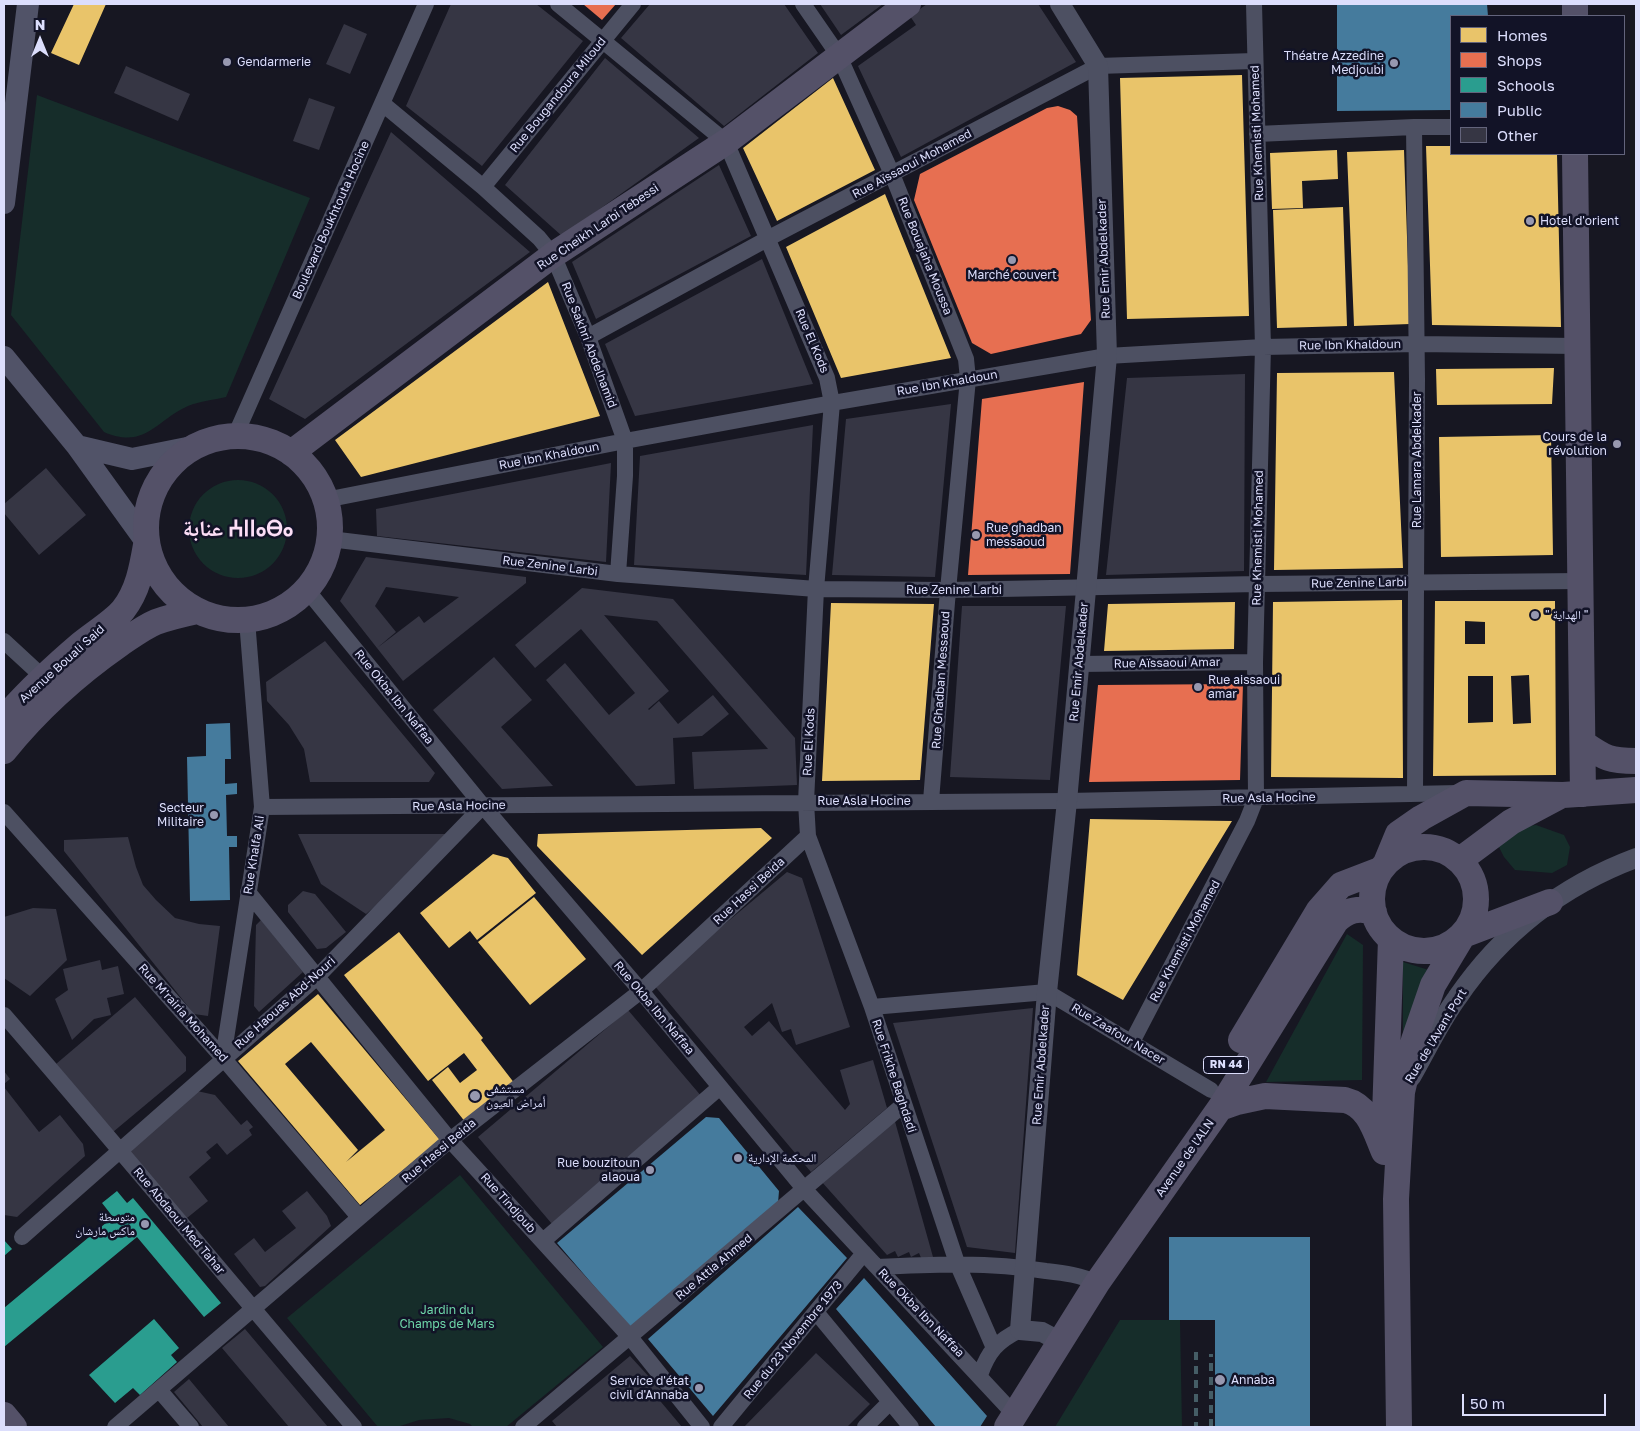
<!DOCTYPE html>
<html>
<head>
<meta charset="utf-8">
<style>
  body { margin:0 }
  #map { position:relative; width:1640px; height:1431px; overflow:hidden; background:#171722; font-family:"Golos Text",sans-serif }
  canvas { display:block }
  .frame { position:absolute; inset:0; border:5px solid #dcdefc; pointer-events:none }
  .legend { position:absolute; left:1450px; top:15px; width:175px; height:140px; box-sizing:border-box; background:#121327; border:1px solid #63647c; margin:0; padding:6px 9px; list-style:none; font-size:15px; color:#dcdefc }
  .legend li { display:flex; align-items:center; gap:10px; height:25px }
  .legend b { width:25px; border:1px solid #63647c }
  .north { position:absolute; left:15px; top:15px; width:50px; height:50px; -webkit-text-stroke:4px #121327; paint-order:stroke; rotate:0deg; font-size:14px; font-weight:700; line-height:20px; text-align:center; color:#dcdefc }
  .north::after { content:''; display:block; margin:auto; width:18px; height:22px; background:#dcdefc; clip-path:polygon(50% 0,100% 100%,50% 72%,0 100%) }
  .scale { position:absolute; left:1462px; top:1394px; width:144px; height:22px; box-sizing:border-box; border:2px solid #dcdefc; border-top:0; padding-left:6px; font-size:15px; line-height:18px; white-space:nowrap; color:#dcdefc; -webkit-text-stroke:4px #121327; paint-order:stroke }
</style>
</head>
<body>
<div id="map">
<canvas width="1640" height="1431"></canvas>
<div class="frame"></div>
<ul class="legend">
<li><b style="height:14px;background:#e9c46a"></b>Homes</li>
<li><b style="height:14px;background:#e76f51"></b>Shops</li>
<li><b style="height:14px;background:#2a9d8f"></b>Schools</li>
<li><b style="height:14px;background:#457b9d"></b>Public</li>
<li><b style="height:14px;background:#363644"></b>Other</li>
</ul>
<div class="north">N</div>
<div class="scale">50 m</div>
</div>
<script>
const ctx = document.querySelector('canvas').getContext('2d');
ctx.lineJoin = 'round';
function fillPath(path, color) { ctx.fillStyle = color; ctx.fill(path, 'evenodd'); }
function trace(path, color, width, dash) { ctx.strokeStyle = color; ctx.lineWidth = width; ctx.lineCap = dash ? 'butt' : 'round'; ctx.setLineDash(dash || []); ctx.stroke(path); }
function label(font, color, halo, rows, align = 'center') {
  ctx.font = font + ' "Golos Text","Noto Naskh Arabic","Noto Sans Tifinagh",sans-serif'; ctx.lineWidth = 5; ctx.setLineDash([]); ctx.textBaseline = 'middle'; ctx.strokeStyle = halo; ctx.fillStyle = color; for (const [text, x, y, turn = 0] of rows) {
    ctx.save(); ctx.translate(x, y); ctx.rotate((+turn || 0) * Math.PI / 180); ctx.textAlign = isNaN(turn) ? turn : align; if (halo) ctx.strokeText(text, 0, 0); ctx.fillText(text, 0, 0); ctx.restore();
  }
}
fillPath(new Path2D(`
  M 37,95 L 310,198 L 226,397 C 214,400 200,401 188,406 C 156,420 145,450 104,432 L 11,315 Z
  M189 529a49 49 0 1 1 98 0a49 49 0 1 1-98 0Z
  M 1536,825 L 1564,835 L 1570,847 L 1567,865 L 1552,873 L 1515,870 L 1504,857 L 1497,843 L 1507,829 Z
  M 1347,934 L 1363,945 L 1362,1080 L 1266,1082 Z
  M 1403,962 L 1432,971 L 1403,1041 Z
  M 460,1175 L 603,1347 L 506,1427 L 473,1427 L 470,1424 L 449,1418 L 419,1420 L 397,1427 L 378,1427 L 287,1318 Z
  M 1120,1320 L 1180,1320 L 1182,1427 L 1055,1427 Z`), '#162d2a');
fillPath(new Path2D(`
  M 74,4 L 106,4 L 79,65 L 51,53 Z
  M 1242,75 L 1249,316 L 1127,319 L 1120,78 Z
  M 833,78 L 875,170 L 777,221 L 743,148 Z
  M 1426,146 L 1451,146 L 1451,154 L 1557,154 L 1561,327 L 1432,325 Z
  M 1337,150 L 1338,179 L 1302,181 L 1303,208 L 1272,209 L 1270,153 Z
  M 1404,150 L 1410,324 L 1354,326 L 1347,152 Z
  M 885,194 L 951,358 L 841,378 L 786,247 Z
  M 1343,207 L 1347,326 L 1277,328 L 1273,210 Z
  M 548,282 L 600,416 L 361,477 L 335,440 Z
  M 1554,368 L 1552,404 L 1437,405 L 1436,369 Z
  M 1394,372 L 1403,568 L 1274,570 L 1277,373 Z
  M 1551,435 L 1553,555 L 1441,557 L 1439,437 Z
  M 1402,600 L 1403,778 L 1271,777 L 1273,602 Z
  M 1435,601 L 1555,601 L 1556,775 L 1433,776 ZM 1465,621 L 1485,622 L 1485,644 L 1465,644 ZM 1529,675 L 1531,723 L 1513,724 L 1511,676 ZM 1468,676 L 1493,676 L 1493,722 L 1468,723 Z
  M 1235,602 L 1234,649 L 1104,651 L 1108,604 Z
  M 831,603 L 934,604 L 920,780 L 822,781 Z
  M 1090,819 L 1232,821 L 1123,1000 L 1077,975 Z
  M 761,828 L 772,838 L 642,955 L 537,846 L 538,834 Z
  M 493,854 L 508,858 L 536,893 L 477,940 L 470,931 L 449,948 L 420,913 Z
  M 534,897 L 586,959 L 530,1005 L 478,942 Z
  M 399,932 L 483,1038 L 481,1040 L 515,1084 L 466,1123 L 432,1080 L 448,1067 L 460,1083 L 477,1070 L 464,1053 L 428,1081 L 344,975 Z
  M 318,994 L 440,1140 L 360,1205 L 238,1061 ZM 311,1042 L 385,1130 L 346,1162 L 358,1150 L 285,1064 Z`), '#e9c46a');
fillPath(new Path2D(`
  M 583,4 L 616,4 L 602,20 Z
  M 1058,106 L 1070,110 L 1077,116 L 1091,320 L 1081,334 L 991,354 L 972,343 L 914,200 L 920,174 L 1047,108 Z
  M 1084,382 L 1070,574 L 968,575 L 982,399 Z
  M 1243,684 L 1240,780 L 1089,782 L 1098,685 Z`), '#e76f51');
fillPath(new Path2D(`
  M 117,1191 L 127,1203 L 133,1198 L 221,1303 L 204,1317 L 137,1237 L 4,1347 L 4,1308 L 113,1217 L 102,1203 Z
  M 4,1240 L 12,1249 L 4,1256 Z
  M 154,1319 L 179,1348 L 171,1355 L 177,1362 L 140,1395 L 133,1388 L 115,1403 L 89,1375 Z`), '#2a9d8f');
fillPath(new Path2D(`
  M 1487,4 L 1488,16 L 1451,16 L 1451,110 L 1337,111 L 1337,5 Z
  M 230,723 L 231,759 L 225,759 L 225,784 L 237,783 L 237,794 L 226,795 L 227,836 L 237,836 L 237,847 L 229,847 L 230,900 L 190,901 L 187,757 L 206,756 L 206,724 Z
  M 706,1117 L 719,1118 L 779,1191 L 778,1203 L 631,1329 L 557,1243 Z
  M 798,1207 L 847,1258 L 713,1416 L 648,1339 Z
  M 1169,1237 L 1310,1237 L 1310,1427 L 1215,1427 L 1215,1320 L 1169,1320 Z
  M 864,1278 L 987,1416 L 980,1427 L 936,1427 L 836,1309 Z`), '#457b9d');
fillPath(new Path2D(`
  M 451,4 L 536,4 L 583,41 L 482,166 L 406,106 Z
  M 650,4 L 784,4 L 818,53 L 724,126 L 621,38 Z
  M 820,4 L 883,4 L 841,35 Z
  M 927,4 L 1038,4 L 1076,62 L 901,157 L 858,66 L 916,25 L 910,16 Z
  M 344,24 L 367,34 L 350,74 L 326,64 Z
  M 605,58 L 699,138 L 562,236 L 505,185 Z
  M 126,66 L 190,94 L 178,121 L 114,93 Z
  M 309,98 L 335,107 L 319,150 L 293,141 Z
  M 391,132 L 530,252 L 305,419 L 269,399 Z
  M 719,165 L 751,236 L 596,319 L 572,262 Z
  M 762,259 L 813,384 L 635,416 L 605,344 Z
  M 1245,374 L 1244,571 L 1106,575 L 1127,378 Z
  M 951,404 L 935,577 L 832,575 L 846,419 Z
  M 813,425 L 806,575 L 634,565 L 640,456 Z
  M 611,463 L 606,562 L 377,536 L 376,509 Z
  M 46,468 L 86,515 L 39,555 L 4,513 L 4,504 Z
  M 366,557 L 526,577 L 526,583 L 403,681 L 377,648 L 419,616 L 424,623 L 459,597 L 386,587 L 375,606 L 396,632 L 377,648 L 340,601 Z
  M 582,588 L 673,599 L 795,738 L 797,785 L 694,789 L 692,752 L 768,749 L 657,621 L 604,615 L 669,691 L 648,709 L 649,710 L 659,701 L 678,724 L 713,695 L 729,714 L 702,736 L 673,738 L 675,784 L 636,786 L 546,680 L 565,663 L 609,715 L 635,693 L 581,629 L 535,668 L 515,645 Z
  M 962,606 L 1066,606 L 1050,780 L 950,777 Z
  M 325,641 L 435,773 L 429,782 L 310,782 L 304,749 L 289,725 L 267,701 L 266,682 Z
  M 494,657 L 532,700 L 501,727 L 553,786 L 502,789 L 433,710 Z
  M 298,834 L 446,834 L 451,842 L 366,914 L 321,884 Z
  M 128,837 L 136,867 L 143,885 L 156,900 L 175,918 L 199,924 L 220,926 L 208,1016 L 194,1014 L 64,851 L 64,840 Z
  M 787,872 L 802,878 L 850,1027 L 796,1045 L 791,1029 L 782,1032 L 772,1003 L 744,1027 L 752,1036 L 769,1021 L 845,1110 L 850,1104 L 840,1070 L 873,1060 L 887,1108 L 811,1172 L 653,984 Z
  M 303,891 L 315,894 L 346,932 L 326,948 L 317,949 L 288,912 L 288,905 Z
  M 33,908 L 56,909 L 67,960 L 30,996 L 4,978 L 4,917 Z
  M 261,920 L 303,972 L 259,1012 L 254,1006 L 256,925 Z
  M 100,960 L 102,970 L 118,966 L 124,994 L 107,998 L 111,1015 L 94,1019 L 72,1040 L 55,999 L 68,990 L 63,969 Z
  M 135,997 L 186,1057 L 186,1071 L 113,1132 L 56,1064 Z
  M 1033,1008 L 1015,1253 L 967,1247 L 893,1023 Z
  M 628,1010 L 702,1097 L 552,1224 L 478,1137 Z
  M 4,1071 L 10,1079 L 4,1084 Z
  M 4,1087 L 39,1132 L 60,1115 L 83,1144 L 85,1156 L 17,1217 L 4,1215 Z
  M 197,1091 L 215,1095 L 241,1125 L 247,1120 L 253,1127 L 249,1130 L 252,1135 L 227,1155 L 217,1143 L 206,1152 L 211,1158 L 189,1177 L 208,1201 L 182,1222 L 124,1151 Z
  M 894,1118 L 933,1257 L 922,1260 L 919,1253 L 911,1257 L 909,1252 L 898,1257 L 895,1251 L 887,1255 L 821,1181 Z
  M 307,1191 L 327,1216 L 331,1226 L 265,1286 L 260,1287 L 234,1254 L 254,1238 L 265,1252 L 296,1228 L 282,1211 Z
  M 245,1329 L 328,1427 L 289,1427 L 222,1348 Z
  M 816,1353 L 870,1404 L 847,1427 L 744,1427 Z
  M 630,1356 L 662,1391 L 656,1396 L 682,1427 L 557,1427 L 552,1421 Z
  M 189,1379 L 229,1427 L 203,1427 L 174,1392 Z`), '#363644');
trace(new Path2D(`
  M 558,4 L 726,142 L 827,378 L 832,403 L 816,589 L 806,802 L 808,836 L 872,1007 L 957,1263 L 994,1348
  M 803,4 L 839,56 L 892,174 L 966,359 L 968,379 L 948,590 L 931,801
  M 383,104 L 483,187 L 539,238 L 553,255 L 588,337 L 625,441 L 625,476 L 618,574
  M 1414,127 L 1417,380 L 1415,794
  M 1257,134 L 1414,127 L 1451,127
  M 483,187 L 633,4
  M 588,337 L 769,238 L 1098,66 L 1254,61
  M 235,436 L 426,4
  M 325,500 L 625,441 L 832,403 L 1107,356 L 1263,347 L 1417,344 L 1577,346
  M 330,539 L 618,574 L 816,589 L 948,590 L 1258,584 L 1581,581
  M 307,590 L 483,806 L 641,991 L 805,1190 L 1015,1415
  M 4,641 L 44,678
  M 1079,664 L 1255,662
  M 262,807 L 1067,801 L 1459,793
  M 4,812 L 223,1058 L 359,1217
  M 248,892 L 450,1140 L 630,1337 L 702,1427
  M 872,1007 L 1047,992 L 1211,1090
  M 4,1015 C 122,1151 236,1290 354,1427
  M 1132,1042 L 1247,821 L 1256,798 L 1255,662 L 1263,347 L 1254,4
  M 223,1058 L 262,807 L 247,620
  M 22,1237 L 317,977 L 483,806
  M 543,1241 L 720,1087
  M 877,1267 C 934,1264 989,1262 1046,1271 C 1064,1273 1081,1275 1097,1283
  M 816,1312 L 911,1427
  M 980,1375 C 988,1352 997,1341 1020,1330
  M 160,1391 L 191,1427
  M 115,1427 L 450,1140 L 641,991 L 808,836
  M 523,1427 L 903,1105
  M 721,1427 L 864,1253
  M 865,1427 L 890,1402`), '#4d5062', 16);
trace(new Path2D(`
  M 1060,4 L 1098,66 L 1107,356 L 1067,801 L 1047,992 L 1020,1330 L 1042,1332 L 1061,1342
  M 1411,1077 C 1426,1051 1439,1023 1457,998 C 1502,932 1561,886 1636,858`), '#4d5062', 20);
trace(new Path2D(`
  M 4,203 L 28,4
  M 4,357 L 77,446 L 147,543
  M 77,446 L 132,459 L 197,446`), '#515368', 22);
trace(new Path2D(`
  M 1575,16 L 1575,4
  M 1575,154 L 1583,794
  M146 528a92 92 0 1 1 184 0a92 92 0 1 1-184 0Z
  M 291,453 L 553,255 L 726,142 L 908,4
  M 4,719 C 27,692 54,667 81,644 C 93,634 114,621 123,610 C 138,591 142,568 146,545
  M 1583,743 C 1605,758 1609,761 1636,761
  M 4,751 C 37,710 77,674 120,644 C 132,636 144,627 156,622 C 170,617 183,614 197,611
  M1372 899a52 52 0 1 1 104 0a52 52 0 1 1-104 0Z
  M 1460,860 L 1511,822 L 1560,796
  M 1386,863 L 1398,834 L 1421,818 L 1466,793 L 1563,795 L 1636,790
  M 1241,1040 L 1319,910 L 1341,885 L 1380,870
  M 1220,1108 L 1237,1102 L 1265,1096 L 1345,1100 C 1369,1106 1375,1131 1384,1152
  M 1385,1116 L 1391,939
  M 4,1415 L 14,1427
  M 1007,1427 L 1097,1283 L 1220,1108 L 1336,921 C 1347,910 1358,907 1374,912
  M 1399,1427 L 1396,1199 L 1402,1092 L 1414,1040 L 1433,985 L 1463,935 L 1550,902`), '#545168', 26);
trace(new Path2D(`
  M 1196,1352 L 1196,1427
  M 1211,1427 L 1211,1354`), '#455d66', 4, [8, 6]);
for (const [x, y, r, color] of [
  [227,62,5,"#9798b0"],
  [1394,63,5,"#9798b0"],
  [1530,221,5,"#9798b0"],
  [1012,260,5,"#9798b0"],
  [1617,444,5,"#9798b0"],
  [976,535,5,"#9798b0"],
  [1535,615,5,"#9798b0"],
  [1198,687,5,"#9798b0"],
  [214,815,5,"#9798b0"],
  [475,1096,6,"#9798b0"],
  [738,1158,5,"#9798b0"],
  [650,1170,5,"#9798b0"],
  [145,1224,5,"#9798b0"],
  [1220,1380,6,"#9798b0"],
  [699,1388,5,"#9798b0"]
]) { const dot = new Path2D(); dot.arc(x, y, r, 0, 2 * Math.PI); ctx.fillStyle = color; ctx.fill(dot); trace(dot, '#121327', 2); }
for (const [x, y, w] of [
  [1226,1065,45]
]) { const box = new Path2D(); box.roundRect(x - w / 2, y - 8.5, w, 17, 4); ctx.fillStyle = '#121327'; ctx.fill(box); trace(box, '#dcdefc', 1); }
label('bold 11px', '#dcdefc', null, [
  ["RN 44",1226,1065]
]);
label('12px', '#dcdefc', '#121327', [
  ["Théatre Azzedine",1384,56,"right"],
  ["Medjoubi",1384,70,"right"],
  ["Gendarmerie",237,62],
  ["Hotel d'orient",1540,221],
  ["Marché couvert",1012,275,"center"],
  ["Cours de la",1607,437,"right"],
  ["révolution",1607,451,"right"],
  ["Rue ghadban",986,528],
  ["messaoud",986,542],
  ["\" الهداية \"",1545,615],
  ["Rue aissaoui",1208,680],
  ["amar",1208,694],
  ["Secteur",204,808,"right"],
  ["Militaire",204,822,"right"],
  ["مستشفى",486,1089],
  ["أمراض العيون",486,1103],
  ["المحكمة الإدارية",748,1158],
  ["Rue bouzitoun",640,1163,"right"],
  ["alaoua",640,1177,"right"],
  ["متوسطة",135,1217,"right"],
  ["ماكس مارشان",135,1231,"right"],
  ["Annaba",1231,1380],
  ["Service d'état",689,1381,"right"],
  ["civil d'Annaba",689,1395,"right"]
], 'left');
label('12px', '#dcdefc', '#121327', [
  ["Rue Bougandoura Miloud",558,95,-51],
  ["Rue Khemisti Mohamed",1257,133,-92],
  ["Rue Aïssaoui Mohamed",912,164,-28],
  ["Boulevard Boukhtouta Hocine",331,220,-66],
  ["Rue Cheikh Larbi Tebessi",598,227,-34],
  ["Rue Bouajaha Moussa",925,256,68],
  ["Rue Emir Abdelkader",1104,259,-92],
  ["Rue El Kods",812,341,67],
  ["Rue Sakhri Abdelhamid",589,345,69],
  ["Rue Ibn Khaldoun",1350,345,-1],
  ["Rue Ibn Khaldoun",947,383,-10],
  ["Rue Ibn Khaldoun",549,456,-11],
  ["Rue Lamara Abdelkader",1417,460,-90],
  ["Rue Khemisti Mohamed",1258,538,-89],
  ["Rue Zenine Larbi",550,566,7],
  ["Rue Zenine Larbi",1359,583,-1],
  ["Rue Zenine Larbi",954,590],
  ["Rue Emir Abdelkader",1079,662,-85],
  ["Rue Aïssaoui Amar",1167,663,-1],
  ["Avenue Bouali Said",62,664,-42],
  ["Rue Ghadban Messaoud",941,680,-86],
  ["Rue Okba Ibn Naffaa",394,697,51],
  ["Rue El Kods",809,742,-87],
  ["Rue Asla Hocine",1269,798,-1],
  ["Rue Asla Hocine",864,801],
  ["Rue Asla Hocine",459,806,-1],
  ["Rue Khalfa Ali",254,855,-81],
  ["Rue Hassi Beida",749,891,-43],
  ["Rue Khemisti Mohamed",1185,941,-62],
  ["Rue Haouas Abd-Nouri",285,1003,-42],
  ["Rue Okba Ibn Naffaa",654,1008,50],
  ["Rue M'rairia Mohamed",183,1013,48],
  ["Rue Zaafour Nacer",1118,1034,31],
  ["Rue de l'Avant Port",1436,1036,-59],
  ["Rue Emir Abdelkader",1041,1065,-86],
  ["Rue Frikhe Baghdadi",894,1076,72],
  ["Rue Hassi Beida",439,1151,-40],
  ["Avenue de l'ALN",1185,1158,-55],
  ["Rue Tindjoub",508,1203,48],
  ["Rue Abdaoui Med Tahar",179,1221,50],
  ["Rue Attia Ahmed",714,1267,-40],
  ["Rue Okba Ibn Naffaa",921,1313,46],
  ["Rue du 23 Novembre 1973",793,1340,-51]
]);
label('12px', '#6ed6a9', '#121327', [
  ["Jardin du",447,1310],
  ["Champs de Mars",447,1324]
]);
label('bold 22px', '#fcdef6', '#121327', [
  ["عنابة ⵄⵏⵏⴰⴱⴰ",238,529]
]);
</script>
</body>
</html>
